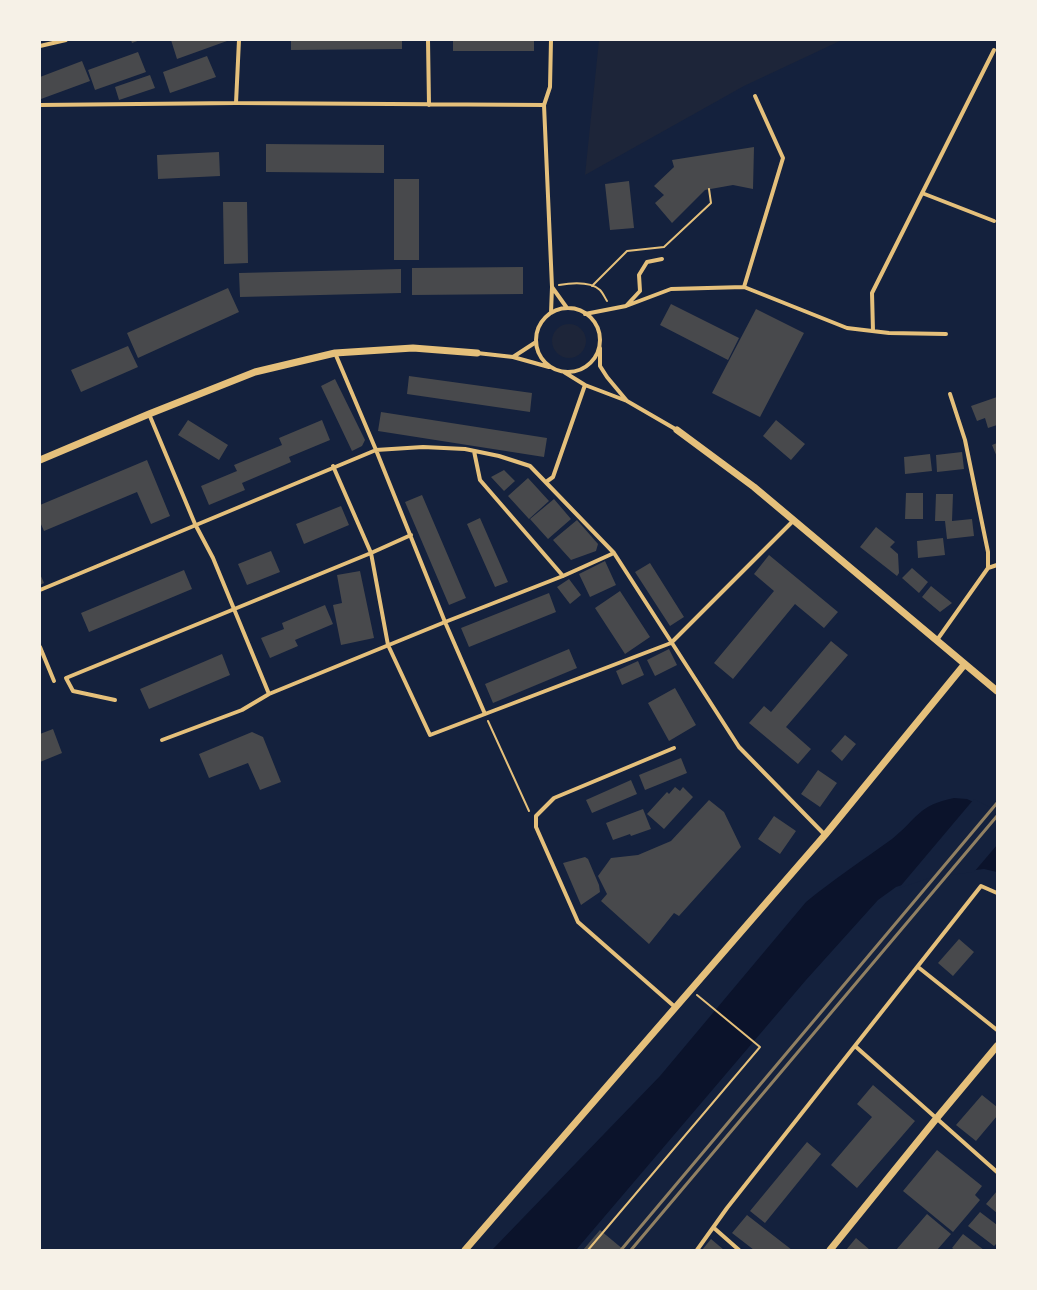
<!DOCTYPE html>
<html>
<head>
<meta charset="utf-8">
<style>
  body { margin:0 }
  #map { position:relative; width:1037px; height:1290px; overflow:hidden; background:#14213d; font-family:"Golos Text",sans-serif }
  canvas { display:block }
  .frame { position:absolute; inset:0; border:41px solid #f6f1e7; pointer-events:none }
</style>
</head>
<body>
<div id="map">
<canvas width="1037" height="1290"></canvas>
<div class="frame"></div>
</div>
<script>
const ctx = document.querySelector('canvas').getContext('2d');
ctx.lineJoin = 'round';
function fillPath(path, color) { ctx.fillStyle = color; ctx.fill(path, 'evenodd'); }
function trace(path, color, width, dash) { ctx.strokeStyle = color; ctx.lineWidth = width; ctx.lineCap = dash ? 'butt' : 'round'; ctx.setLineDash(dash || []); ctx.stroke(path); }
fillPath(new Path2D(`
  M 599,40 L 842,40 L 744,86 L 585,175 Z
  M552 341a17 17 0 1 1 34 0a17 17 0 1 1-34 0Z`), '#1d2539');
fillPath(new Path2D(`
  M 954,798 L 967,799 L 997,813 L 997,872 L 984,869 L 933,875 L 896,887 L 878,900 L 806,980 L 576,1250 L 492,1250 L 660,1076 L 806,902 C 834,879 863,860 892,839 C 917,819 918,805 954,798 Z`), '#0b132b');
fillPath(new Path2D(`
  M 974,799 L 997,811 L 997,845 L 974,872 L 933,877 L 899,888 Z`), '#14213d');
fillPath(new Path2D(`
  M 131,40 L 140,40 L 132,43 Z
  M 171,40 L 227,40 L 227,41 L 177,59 Z
  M 291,40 L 402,40 L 402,49 L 291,50 Z
  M 453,40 L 534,40 L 534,51 L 453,51 Z
  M 138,52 L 146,72 L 95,90 L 88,70 Z
  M 207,56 L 216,77 L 170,93 L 163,72 Z
  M 82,61 L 90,81 L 41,99 L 40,77 Z
  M 150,75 L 155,88 L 119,100 L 115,87 Z
  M 266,144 L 384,145 L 384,173 L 266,172 Z
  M 754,147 L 753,189 L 733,185 L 705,190 L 672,223 L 655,203 L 664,195 L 654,186 L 674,167 L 672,160 Z
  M 219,152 L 220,176 L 158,179 L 157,155 Z
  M 394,179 L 419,179 L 419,260 L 394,260 Z
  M 629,181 L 634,228 L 610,230 L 605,184 Z
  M 223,202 L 247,202 L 248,263 L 224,264 Z
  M 523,267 L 523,294 L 412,295 L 412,268 Z
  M 401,269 L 401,293 L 240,297 L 239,273 Z
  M 228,288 L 239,312 L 138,358 L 127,333 Z
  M 671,304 L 739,338 L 728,360 L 660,325 Z
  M 756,309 L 804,333 L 760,417 L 712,393 Z
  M 128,346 L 138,367 L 81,392 L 71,370 Z
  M 409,376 L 532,393 L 530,412 L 407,394 Z
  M 335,379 L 365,440 L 362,446 L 352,451 L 321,386 Z
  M 997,397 L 997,425 L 988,428 L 985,418 L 977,421 L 971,406 Z
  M 381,412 L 547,438 L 544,457 L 378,431 Z
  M 188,420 L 228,445 L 219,460 L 178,435 Z
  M 322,420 L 330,440 L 289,457 L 291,462 L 242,483 L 245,490 L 209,505 L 201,486 L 237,471 L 234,465 L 282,445 L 279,438 Z
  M 776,420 L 805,444 L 791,460 L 763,436 Z
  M 997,443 L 997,457 L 992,445 Z
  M 962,452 L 964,469 L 937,472 L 936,455 Z
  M 930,454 L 932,471 L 905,474 L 904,457 Z
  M 147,460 L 170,516 L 151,524 L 137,492 L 44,531 L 40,522 L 40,505 Z
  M 504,470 L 515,481 L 504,491 L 491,477 Z
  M 528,478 L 549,501 L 529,519 L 508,496 Z
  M 906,493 L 923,493 L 923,519 L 905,519 Z
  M 936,494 L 953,494 L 952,521 L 972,519 L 974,536 L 947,539 L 945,521 L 952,521 L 935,521 Z
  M 422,495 L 466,598 L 449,605 L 405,502 Z
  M 554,499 L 571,519 L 548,539 L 530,519 Z
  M 341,506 L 349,525 L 304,544 L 296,524 Z
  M 480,518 L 508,582 L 495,587 L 467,524 Z
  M 577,520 L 598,544 L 596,551 L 571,560 L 553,540 Z
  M 876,527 L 895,542 L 890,547 L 898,554 L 899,573 L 897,576 L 860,547 Z
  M 943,538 L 945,555 L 918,558 L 917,541 Z
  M 271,551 L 280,572 L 247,585 L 238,564 Z
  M 769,555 L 838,612 L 824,628 L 795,604 L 733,679 L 714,663 L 774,591 L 754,574 Z
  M 605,561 L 616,585 L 590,597 L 579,574 Z
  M 650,563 L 684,617 L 670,626 L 635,572 Z
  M 912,568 L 928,582 L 919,593 L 902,578 Z
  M 184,570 L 192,589 L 89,632 L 81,613 Z
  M 360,571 L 374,638 L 341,645 L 333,605 L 342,603 L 337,575 Z
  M 40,574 L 44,583 L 40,585 Z
  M 569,579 L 581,595 L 570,604 L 557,587 Z
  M 931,586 L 952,603 L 940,612 L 922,597 Z
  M 620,591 L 650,637 L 625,654 L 595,608 Z
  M 549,593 L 556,612 L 469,647 L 461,628 Z
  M 325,605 L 333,624 L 295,640 L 298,646 L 270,658 L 261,638 L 284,629 L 282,623 Z
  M 831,641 L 848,655 L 786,727 L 811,749 L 798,764 L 749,723 L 764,706 L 771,712 Z
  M 569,649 L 577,668 L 493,703 L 485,684 Z
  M 669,649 L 677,665 L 655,676 L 647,660 Z
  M 222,654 L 230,675 L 149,709 L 140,689 Z
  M 638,661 L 644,675 L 622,685 L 616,671 Z
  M 675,688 L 696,725 L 669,741 L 648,703 Z
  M 53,729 L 62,753 L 40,762 L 40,734 Z
  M 252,732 L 263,737 L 281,782 L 260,790 L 248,763 L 209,778 L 199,754 Z
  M 845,735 L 856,744 L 842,761 L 831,751 Z
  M 681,758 L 687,773 L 645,790 L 639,775 Z
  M 818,770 L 837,783 L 820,807 L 801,794 Z
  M 631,780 L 637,794 L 592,813 L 586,800 Z
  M 675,787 L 680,791 L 683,787 L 693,797 L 664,829 L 647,814 L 667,792 L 669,794 Z
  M 709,800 L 724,812 L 741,847 L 679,916 L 674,913 L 649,944 L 601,901 L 607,894 L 598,876 L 611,858 L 638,855 L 671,841 Z
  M 643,809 L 651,829 L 631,836 L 630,834 L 613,840 L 606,823 Z
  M 774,816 L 796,831 L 780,854 L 758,839 Z
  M 585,857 L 588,859 L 599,885 L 600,892 L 581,905 L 563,863 Z
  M 959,939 L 974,952 L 953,976 L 938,963 Z
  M 873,1085 L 915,1121 L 857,1188 L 831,1165 L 872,1117 L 857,1104 Z
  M 982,1095 L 997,1107 L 997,1116 L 976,1141 L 956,1125 Z
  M 807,1142 L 821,1154 L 765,1223 L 750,1211 Z
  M 937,1150 L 982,1186 L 975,1195 L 980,1200 L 953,1232 L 903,1191 Z
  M 997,1191 L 997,1213 L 986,1204 Z
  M 980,1212 L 997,1225 L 997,1243 L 994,1246 L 968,1226 Z
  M 927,1214 L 951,1234 L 937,1250 L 896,1250 Z
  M 747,1215 L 792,1250 L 754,1250 L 732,1233 Z
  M 600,1230 L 624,1250 L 583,1250 Z
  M 963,1234 L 984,1250 L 955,1250 L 952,1248 Z
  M 856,1238 L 870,1250 L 846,1250 Z
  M 711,1239 L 724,1250 L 702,1250 Z`), '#48494c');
trace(new Path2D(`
  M 559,285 C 571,283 590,281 600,290 C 603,293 605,298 607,301
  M 592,286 L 627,251 L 664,247 L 711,203 L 709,189
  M 488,721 L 529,811
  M 588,1250 L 760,1047 L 697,995`), '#e5c07b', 2);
trace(new Path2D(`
  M 428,40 L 429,105
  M 40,46 L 66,40
  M 236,103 L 239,40
  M 40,105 L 236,103 L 544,105 L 550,87 L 551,40
  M 544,105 L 552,287 L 567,308
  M 922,193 L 994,221
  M 744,287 L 783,158 L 755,96
  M 626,306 L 671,289 L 744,287 L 847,328 L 889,333 L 946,334
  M536 340a32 32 0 1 1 64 0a32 32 0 1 1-64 0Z
  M 551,313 L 552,287
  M 585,314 L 626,306 L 640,291 L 639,275 L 647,262 L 662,259
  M 873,331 L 872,293 L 994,50
  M 600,348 L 600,366 L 607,377 L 627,401
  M 477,353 L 513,357 L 549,367
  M 513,357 L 536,342
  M 564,372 L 585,385 L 627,401 L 677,430
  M 149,414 L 195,524 L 213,558 L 269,694
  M 474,451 L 480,480 L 563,576
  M 333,466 L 371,553 L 388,645 L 430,735 L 671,643 L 794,520
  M 546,482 L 553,477 L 585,385
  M 614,553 L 563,576 L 445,622 L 376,450 L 423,447 L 465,449 L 499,456 L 530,466 L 614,553 L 739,747 L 825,835
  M 988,568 L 997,565
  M 40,590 L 376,450 L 335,353
  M 937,640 L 988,568 L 988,552 L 965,440 L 950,394
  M 40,647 L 54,681
  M 115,700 L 73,691 L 66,678 L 371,553 L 411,535
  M 162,740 L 242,710 L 269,694 L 445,622 L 485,714
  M 674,748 L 554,798 L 536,816 L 536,827 L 578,922 L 675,1007
  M 918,967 L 997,1030
  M 855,1046 L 997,1172
  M 714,1228 L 739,1250
  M 697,1250 L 727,1208 L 981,886 L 997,893`), '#e5c07b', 4);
trace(new Path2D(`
  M 677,430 L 754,487 L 997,691
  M 40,460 L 149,414 L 255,372 L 335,353 L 413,348 L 477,353
  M 465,1250 L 825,835 L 964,665
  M 830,1250 L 936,1119 L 997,1046`), '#e5c07b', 7);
trace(new Path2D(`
  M 621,1250 L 997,803
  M 631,1250 L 997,816`), '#918062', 3);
</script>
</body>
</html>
